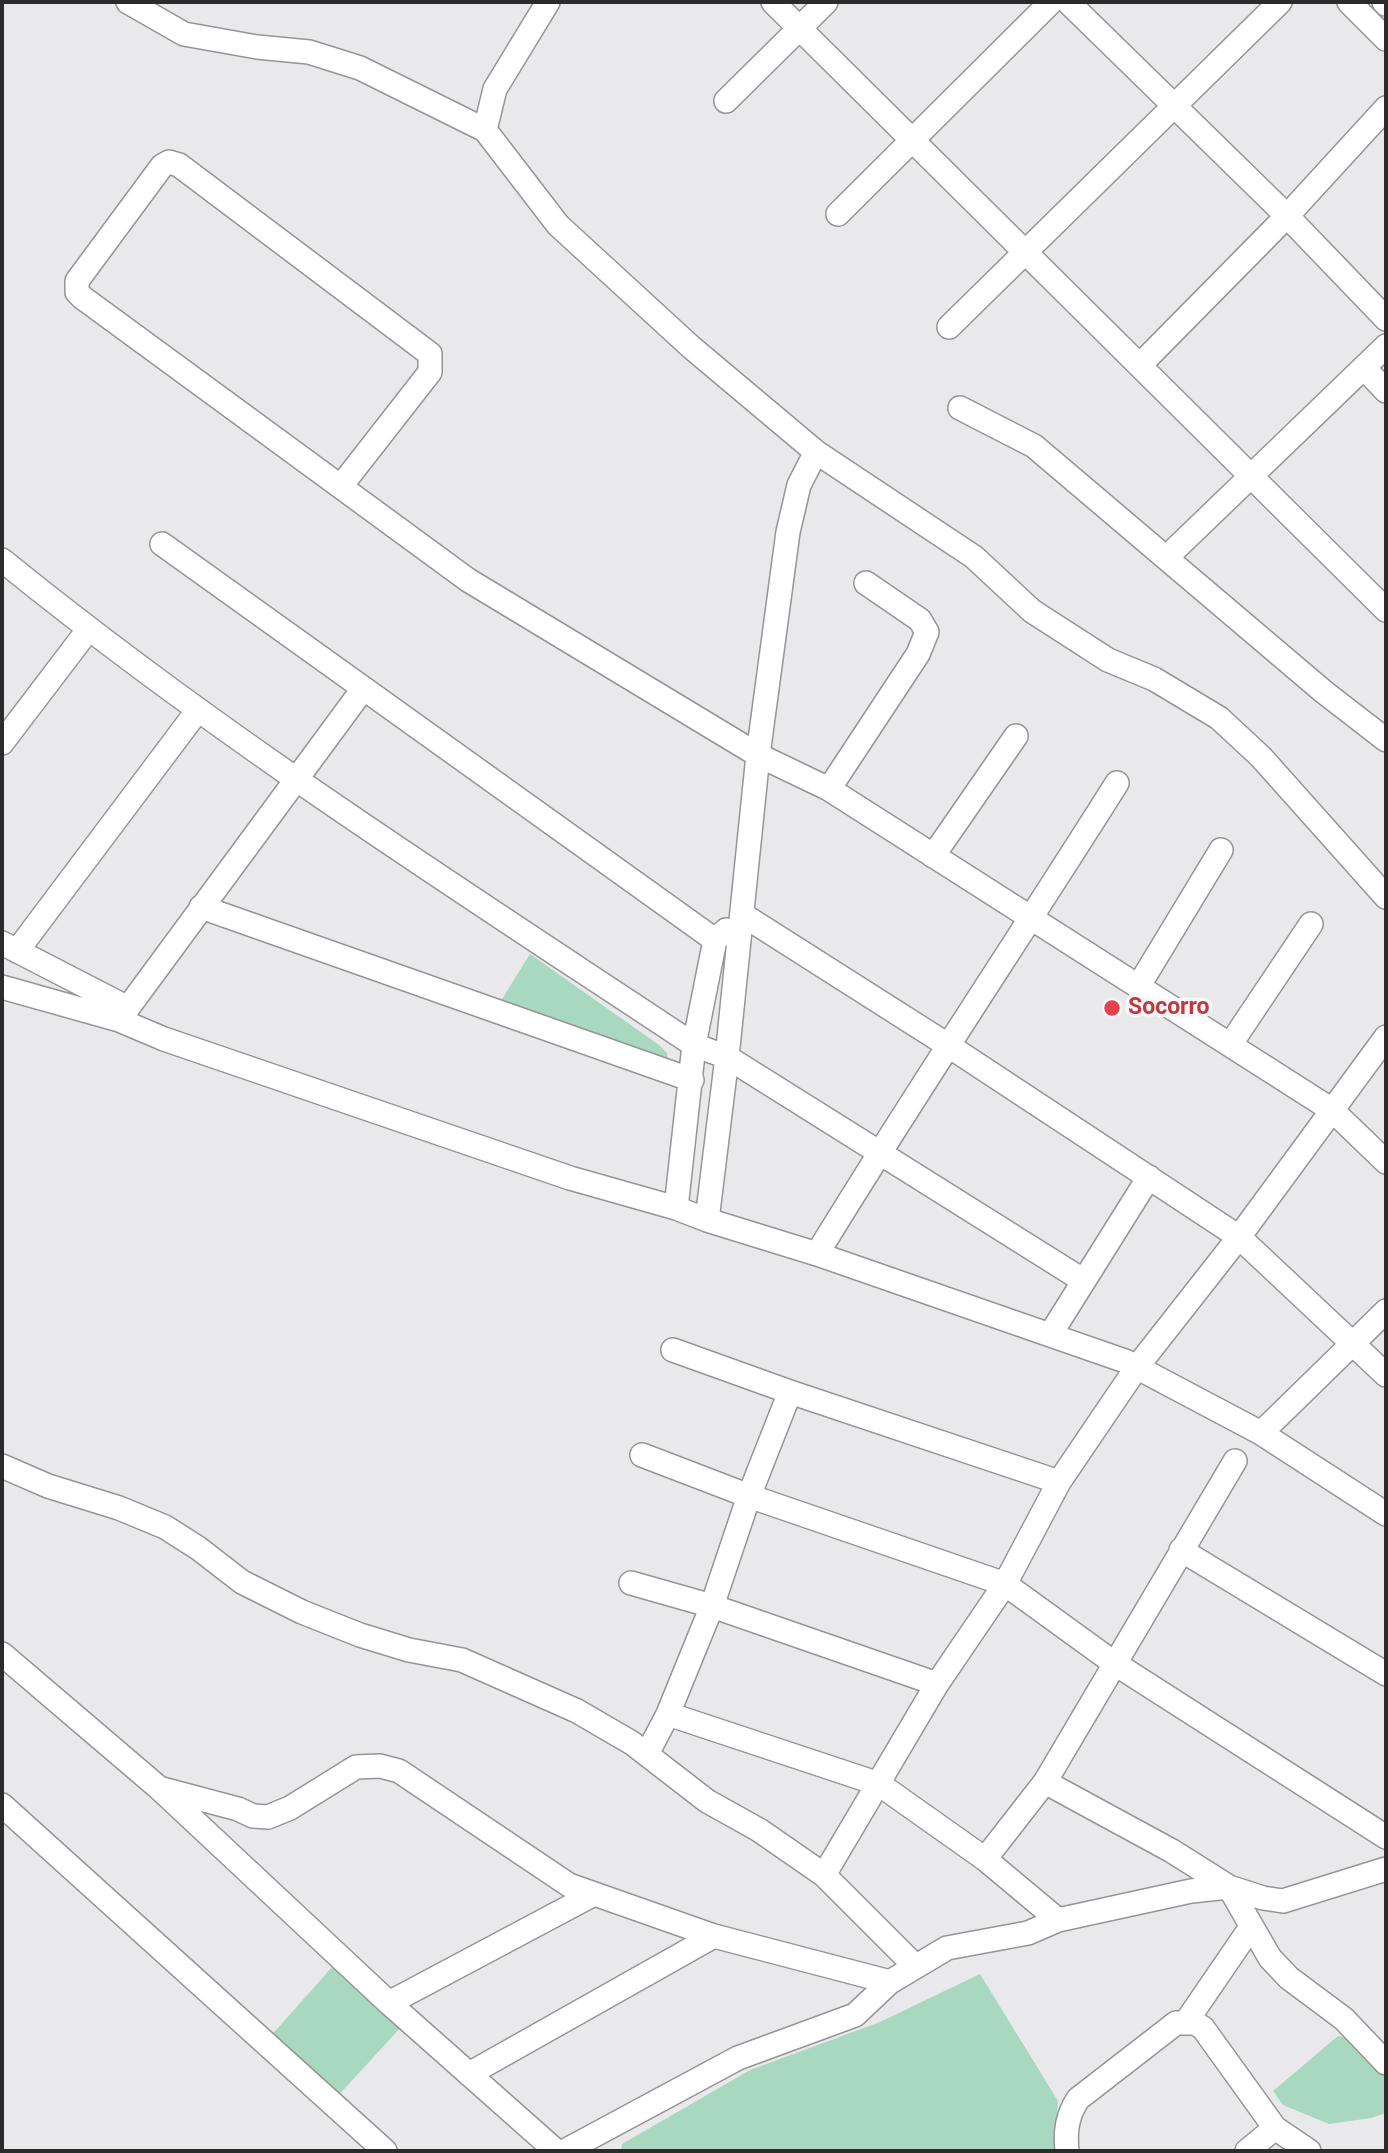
<!DOCTYPE html>
<html>
<head>
<meta charset="utf-8">
<style>
  body { margin:0 }
  #map { position:relative; width:1388px; height:2153px; overflow:hidden; background:#e9e9eb; font-family:Roboto,sans-serif }
  canvas { display:block }
  .frame { position:absolute; inset:0; border:4px solid #2b2b2c; pointer-events:none }
</style>
</head>
<body>
<div id="map">
<canvas width="1388" height="2153"></canvas>
<div class="frame"></div>
</div>
<script>
const ctx = document.querySelector('canvas').getContext('2d');
ctx.lineJoin = 'round';
function fillPath(path, color) { ctx.fillStyle = color; ctx.fill(path, 'evenodd'); }
function trace(path, color, width, dash) { ctx.strokeStyle = color; ctx.lineWidth = width; ctx.lineCap = dash ? 'butt' : 'round'; ctx.setLineDash(dash || []); ctx.stroke(path); }
function label(font, color, halo, rows, align = 'center') {
  ctx.font = font + ' Roboto,sans-serif'; ctx.lineWidth = 7; ctx.setLineDash([]); ctx.textBaseline = 'middle'; ctx.strokeStyle = halo; ctx.fillStyle = color; for (const [text, x, y, turn = 0] of rows) {
    ctx.save(); ctx.translate(x, y); ctx.rotate((+turn || 0) * Math.PI / 180); ctx.textAlign = isNaN(turn) ? turn : align; if (halo) ctx.strokeText(text, 0, 0); ctx.fillText(text, 0, 0); ctx.restore();
  }
}
fillPath(new Path2D(`
  M 530,954 L 659,1045 L 667,1053 L 668,1060 L 492,1015 Z
  M 333,1966 L 402,2026 L 335,2099 L 269,2038 Z
  M 980,1974 L 1058,2101 L 1054,2151 L 621,2151 L 622,2144 L 750,2070 L 880,2022 Z
  M 1338,2036 L 1361,2040 L 1386,2072 L 1386,2113 L 1371,2118 L 1329,2124 L 1283,2105 L 1273,2091 Z`), '#a8d8bf');
const minor = new Path2D(`
  M 128,2 L 184,34 L 257,47 L 309,52 L 360,68 L 485,130 L 558,225 L 691,347 L 816,452 L 974,557 L 1032,611 L 1108,660 L 1154,679 L 1219,718 L 1261,757 L 1386,897
  M 773,2 L 1386,610
  M 1068,2 L 1287,216 L 1386,319
  M 1349,2 L 1386,39
  M 1384,2 L 1386,4
  M 726,101 L 826,2
  M 485,130 L 495,89 L 548,2
  M 838,214 L 1051,2
  M 949,327 L 1280,2
  M 1140,365 L 1287,216 L 1386,108
  M 1364,368 L 1386,391
  M 960,408 L 1034,446 L 1324,692 L 1386,740
  M 341,486 L 430,372 L 430,354 L 179,165 L 169,162 L 162,166 L 77,281 L 77,292 L 83,298 L 468,580 L 758,755 L 829,789 L 1332,1110 L 1386,1162
  M 162,544 L 715,940
  M 1167,557 L 1386,346
  M 2,560 C 221,738 459,889 694,1045 L 676,1208
  M 2,743 L 88,630
  M 829,789 L 918,654 L 927,632 L 920,620 L 866,583
  M 933,856 L 1016,736
  M 201,907 L 692,1080
  M 743,915 L 949,1046 L 1239,1237 L 1386,1375
  M 726,930 L 715,940 L 694,1045 L 727,1057 L 1084,1281
  M 2,943 L 128,1008
  M 17,951 L 198,710
  M 2,987 L 119,1020 L 164,1039 L 570,1178 L 676,1208 L 707,1220 L 817,1254 L 1125,1361 L 1261,1433 L 1386,1514
  M 1138,987 L 1221,850
  M 119,1020 L 363,689
  M 1230,1045 L 1311,924
  M 707,1220 L 727,1057 L 758,755 L 788,532 L 799,485 L 816,452
  M 817,1254 C 914,1095 1018,940 1117,783
  M 1050,1335 L 1149,1177
  M 673,1350 L 790,1392 L 1059,1482
  M 1261,1433 L 1386,1311
  M 642,1455 L 749,1496 L 1005,1584 L 1114,1663 L 1386,1837
  M 2,1466 L 48,1486 L 119,1508 L 165,1527 L 198,1548 L 242,1582 L 302,1612 L 360,1635 L 409,1650 L 462,1660 L 577,1711 L 632,1743 L 707,1801 L 759,1830 L 824,1875 L 915,1966
  M 1181,1550 L 1386,1674
  M 631,1583 L 712,1606 L 937,1684
  M 2,1654 L 159,1788 L 389,2003 L 556,2151
  M 668,1714 L 879,1784 L 985,1859 L 1058,1920
  M 647,1754 L 668,1714 L 712,1606 L 749,1496 L 790,1392
  M 1045,1782 L 1172,1851 L 1229,1887 L 1270,1958 L 1289,1978 L 1344,2019 L 1386,2063
  M 159,1788 L 238,1809 L 253,1816 L 268,1817 L 290,1808 L 356,1767 L 380,1766 L 399,1771 L 569,1885 L 714,1936 L 890,1982
  M 2,1805 L 385,2151
  M 985,1859 L 1045,1782 L 1235,1461
  M 824,1875 L 937,1684 L 1005,1584 L 1059,1482 L 1137,1367 L 1239,1237 L 1386,1037
  M 389,2003 L 594,1894
  M 1186,2022 L 1251,1927
  M 469,2074 L 714,1936
  M 565,2151 L 738,2058 L 855,2015 L 890,1982 L 947,1948 L 1028,1933 L 1058,1920 L 1191,1891 L 1229,1887 L 1263,1898 L 1283,1901 L 1386,1869
  M 1067,2151 C 1065,2131 1067,2116 1078,2099 L 1176,2023 L 1195,2023 L 1203,2028 L 1275,2128
  M 1247,2151 L 1275,2128 L 1309,2151`);
trace(minor, '#959596', 26);
trace(minor, '#fff', 23);
for (const [x, y, r, color] of [
  [1112,1008,9,"#e0444e"]
]) { const dot = new Path2D(); dot.arc(x, y, r, 0, 2 * Math.PI); ctx.fillStyle = color; ctx.fill(dot); trace(dot, '#f7f7f8', 2.5); }
label('bold 23px', '#be3a42', '#f7f7f8', [
  ["Socorro",1128,1008]
], 'left');
</script>
</body>
</html>
